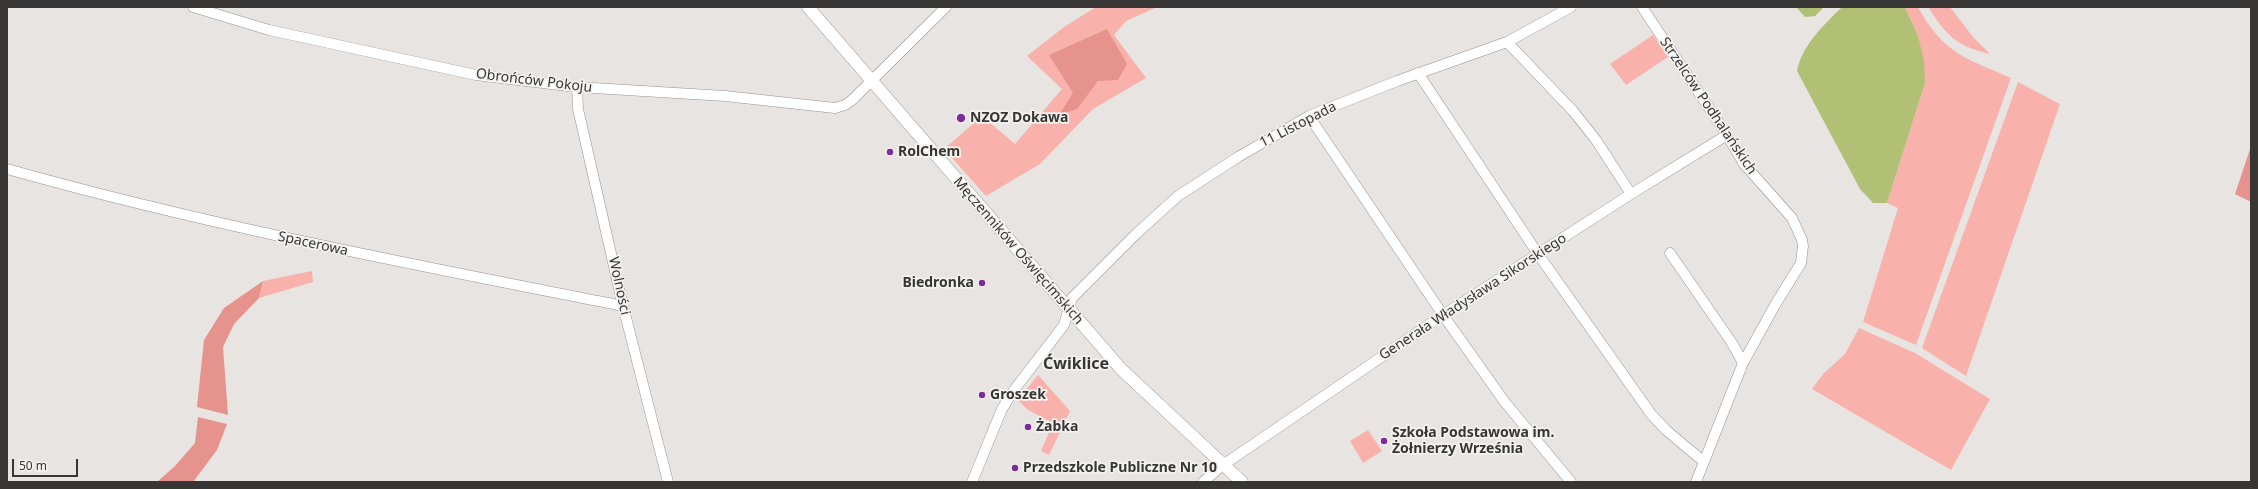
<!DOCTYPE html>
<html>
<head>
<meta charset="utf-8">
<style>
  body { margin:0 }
  #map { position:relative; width:2258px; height:489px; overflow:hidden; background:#e7e4e1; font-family:"Noto Sans",sans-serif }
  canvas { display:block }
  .frame { position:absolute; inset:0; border:8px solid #373634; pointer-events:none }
  .scale { position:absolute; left:12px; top:459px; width:66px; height:18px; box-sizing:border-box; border:2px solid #373634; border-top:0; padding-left:5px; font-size:12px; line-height:14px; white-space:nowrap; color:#373634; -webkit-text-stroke:3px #f4f2ef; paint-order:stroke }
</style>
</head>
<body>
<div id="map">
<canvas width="2258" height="489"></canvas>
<div class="frame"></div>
<div class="scale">50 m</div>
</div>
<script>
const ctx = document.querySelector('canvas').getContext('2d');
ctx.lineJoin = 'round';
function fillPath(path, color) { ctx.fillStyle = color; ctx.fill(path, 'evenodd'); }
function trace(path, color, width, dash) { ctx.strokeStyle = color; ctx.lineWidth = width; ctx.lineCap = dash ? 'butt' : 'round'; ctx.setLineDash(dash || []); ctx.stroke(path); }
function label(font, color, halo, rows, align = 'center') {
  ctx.font = font + ' "Noto Sans",sans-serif'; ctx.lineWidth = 3.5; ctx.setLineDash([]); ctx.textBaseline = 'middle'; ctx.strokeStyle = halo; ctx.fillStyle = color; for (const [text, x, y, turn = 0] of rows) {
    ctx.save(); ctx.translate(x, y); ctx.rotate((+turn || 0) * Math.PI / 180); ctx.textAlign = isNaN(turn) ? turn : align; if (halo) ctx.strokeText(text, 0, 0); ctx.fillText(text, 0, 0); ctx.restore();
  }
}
fillPath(new Path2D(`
  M 1096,7 L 1157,7 L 1126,21 L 1114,35 L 1146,78 L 1093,109 L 1040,164 L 986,196 L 944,149 L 982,116 L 1015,144 L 1062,89 L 1027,56 L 1064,27 Z
  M 1905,7 L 1918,7 C 1943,53 1965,58 2011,78 L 1916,345 L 1863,322 L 1898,208 L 1887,203 L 1925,83 L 1918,36 Z
  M 1928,7 L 1950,7 L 1973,37 L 1990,54 C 1956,46 1947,36 1928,7 Z
  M 1653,35 L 1668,57 L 1626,85 L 1610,64 Z
  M 2018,82 L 2060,104 L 1966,376 L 1922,348 Z
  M 312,271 L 313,282 L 259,298 L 263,281 Z
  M 1859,328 L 1915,353 L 1990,399 L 1951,470 L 1812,389 L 1823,374 L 1845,354 Z
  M 1038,375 L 1070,411 L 1049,455 L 1041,451 L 1053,423 L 1028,410 L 1018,400 Z
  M 1368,430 L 1382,451 L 1363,463 L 1350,441 Z`), '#f9b2ab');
fillPath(new Path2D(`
  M 1107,29 L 1127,64 L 1118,80 L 1098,81 L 1077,109 L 1059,115 L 1073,93 L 1049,55 Z
  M 2251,146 L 2251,202 L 2235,194 Z
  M 263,281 L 259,298 L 234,324 L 223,347 L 228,415 L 197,407 L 204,340 L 224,308 Z
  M 198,417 L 227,424 L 217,450 L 193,482 L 157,482 L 175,466 L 195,443 Z`), '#e5938c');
fillPath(new Path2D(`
  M 1796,7 L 1824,7 L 1815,16 L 1805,17 Z
  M 1842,7 L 1905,7 L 1918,36 L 1924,61 L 1925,83 L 1887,203 L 1873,203 L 1860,189 L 1797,71 C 1802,45 1824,25 1842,7 Z`), '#b2c075');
const minor = new Path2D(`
  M 193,7 L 269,30 L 476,75 L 577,87 L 725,96 L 835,108 L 845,105 L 852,100 L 946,7
  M 1642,7 L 1727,135 L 1744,164 L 1792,218 L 1802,240 L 1803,246 L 1801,263 L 1775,305 L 1743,363 L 1696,482
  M 1507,42 L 1573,111 L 1596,140 L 1631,194
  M 1418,73 L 1538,254 L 1651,414 L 1666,430 L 1704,462
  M 577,87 L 578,109 L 623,306 L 668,482
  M 1309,116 L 1443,315 L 1504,401 L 1571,482
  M 7,169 C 210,226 416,265 623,306
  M 1670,253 L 1732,343 L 1743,363
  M 972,482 L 1002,409 L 1014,390 L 1064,325 L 1072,298 L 1136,234 L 1178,196 L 1238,157 L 1309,116 L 1397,81 L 1507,42 L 1571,7
  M 1203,482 L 1223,465 L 1443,315 L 1631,194 L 1727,135`);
const major = new Path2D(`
  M 808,7 L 1121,369 L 1242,482`);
trace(minor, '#959391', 11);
trace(major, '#959391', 13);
trace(minor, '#fff', 10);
trace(major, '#fff', 12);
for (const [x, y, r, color] of [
  [961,118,5,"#7e2a9a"],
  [890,152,4,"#7e2a9a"],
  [982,283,4,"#7e2a9a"],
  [982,395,4,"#7e2a9a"],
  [1028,427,4,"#7e2a9a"],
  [1384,441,4,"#7e2a9a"],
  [1015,468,4,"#7e2a9a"]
]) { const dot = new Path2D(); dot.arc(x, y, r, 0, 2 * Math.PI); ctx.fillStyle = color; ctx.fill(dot); trace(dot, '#f4f2ef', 1.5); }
label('14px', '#373634', '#f4f2ef', [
  ["Obrońców Pokoju",534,81,7],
  ["Strzelców Podhalańskich",1708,106,56],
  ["11 Listopada",1298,125,-27],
  ["Spacerowa",313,244,12],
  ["Męczenników Oświęcimskich",1018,251,49],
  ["Wolności",619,286,78],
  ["Generała Władysława Sikorskiego",1473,297,-33]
]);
label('bold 14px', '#373634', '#f4f2ef', [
  ["NZOZ Dokawa",970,118],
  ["RolChem",898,152],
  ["Biedronka",974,283,"right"],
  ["Groszek",990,395],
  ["Żabka",1036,427],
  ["Szkoła Podstawowa im.",1392,433],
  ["Żołnierzy Września",1392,449],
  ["Przedszkole Publiczne Nr 10",1023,468]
], 'left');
label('bold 16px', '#373634', '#f4f2ef', [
  ["Ćwiklice",1076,364]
]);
</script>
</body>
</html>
